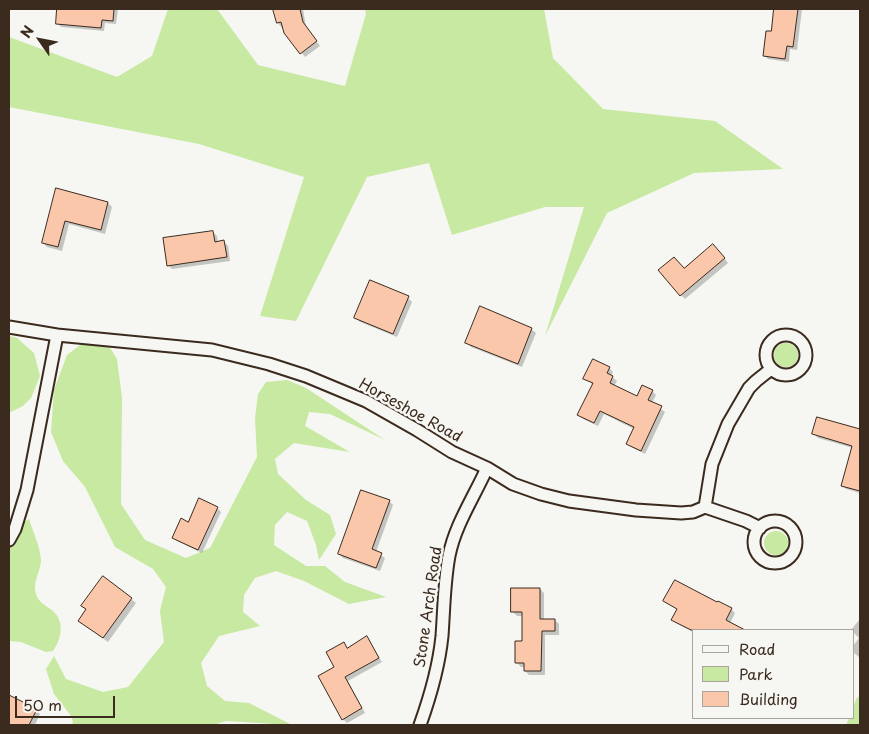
<!DOCTYPE html>
<html>
<head>
<meta charset="utf-8">
<style>
  body { margin:0 }
  #map { position:relative; width:869px; height:734px; overflow:hidden; background:#f6f6f2; font-family:"Playpen Sans",sans-serif }
  canvas { display:block }
  .frame { position:absolute; inset:0; border:10px solid #3b2a1e; pointer-events:none }
  .legend { position:absolute; left:692px; top:629px; width:162px; height:90px; box-sizing:border-box; background:#f6f6f2; border:1px solid #aba49d; margin:0; padding:6px 9px; list-style:none; font-size:15px; color:#3b2a1e }
  .legend li { display:flex; align-items:center; gap:10px; height:25px }
  .legend b { width:25px; border:1px solid #aba49d }
  .north { position:absolute; left:15px; top:15px; width:50px; height:50px; -webkit-text-stroke:4px #f6f6f2; paint-order:stroke; rotate:303deg; font-size:14px; font-weight:700; line-height:20px; text-align:center; color:#3b2a1e }
  .north::after { content:''; display:block; margin:auto; width:18px; height:22px; background:#3b2a1e; clip-path:polygon(50% 0,100% 100%,50% 72%,0 100%) }
  .scale { position:absolute; left:15px; top:696px; width:100px; height:22px; box-sizing:border-box; border:2px solid #3b2a1e; border-top:0; padding-left:6px; font-size:15px; line-height:18px; white-space:nowrap; color:#3b2a1e; -webkit-text-stroke:4px #f6f6f2; paint-order:stroke }
</style>
</head>
<body>
<div id="map">
<canvas width="869" height="734"></canvas>
<div class="frame"></div>
<ul class="legend">
<li><b style="height:6px;background:#f6f6f2"></b>Road</li>
<li><b style="height:14px;background:#c7e9a1"></b>Park</li>
<li><b style="height:14px;background:#fac7ab"></b>Building</li>
</ul>
<div class="north">N</div>
<div class="scale">50 m</div>
</div>
<script>
const ctx = document.querySelector('canvas').getContext('2d');
ctx.lineJoin = 'round';
function fillPath(path, color) { ctx.fillStyle = color; ctx.fill(path, 'evenodd'); }
function trace(path, color, width, dash) { ctx.strokeStyle = color; ctx.lineWidth = width; ctx.lineCap = dash ? 'butt' : 'round'; ctx.setLineDash(dash || []); ctx.stroke(path); }
function label(font, color, halo, rows, align = 'center') {
  ctx.font = font + ' "Playpen Sans",sans-serif'; ctx.lineWidth = 5; ctx.setLineDash([]); ctx.textBaseline = 'middle'; ctx.strokeStyle = halo; ctx.fillStyle = color; for (const [text, x, y, turn = 0] of rows) {
    ctx.save(); ctx.translate(x, y); ctx.rotate((+turn || 0) * Math.PI / 180); ctx.textAlign = isNaN(turn) ? turn : align; if (halo) ctx.strokeText(text, 0, 0); ctx.fillText(text, 0, 0); ctx.restore();
  }
}
fillPath(new Path2D(`
  M 168,9 L 217,9 L 258,65 L 345,86 L 366,14 L 365,9 L 544,9 L 553,58 L 603,109 L 715,121 L 783,169 L 694,173 L 607,213 L 545,336 L 584,207 L 545,207 L 452,235 L 429,163 L 367,177 L 296,321 L 260,316 L 304,177 L 199,144 L 9,107 L 9,37 L 117,77 L 152,56 Z
  M 9,336 L 17,338 L 34,353 L 40,376 L 31,398 L 23,406 L 9,413 Z
  M 84,342 L 109,346 L 117,359 L 122,398 L 121,504 L 145,540 L 186,558 L 210,548 L 257,457 L 255,418 L 258,394 L 266,382 L 287,380 L 306,388 L 385,440 L 330,414 L 309,412 L 305,426 L 350,452 L 294,443 L 275,459 L 278,474 L 306,500 L 330,515 L 336,534 L 319,560 L 316,545 L 307,521 L 287,512 L 275,525 L 274,545 L 306,566 L 325,566 L 345,582 L 386,597 L 349,604 L 304,581 L 276,571 L 255,578 L 244,595 L 243,612 L 260,626 L 219,636 L 201,663 L 207,686 L 225,701 L 249,703 L 292,725 L 226,721 L 213,725 L 73,725 L 72,717 L 54,694 L 46,669 L 54,656 L 66,679 L 103,692 L 128,687 L 164,642 L 160,611 L 166,587 L 153,569 L 115,547 L 85,487 L 63,461 L 51,432 L 54,390 L 67,355 Z
  M774 355a12 12 0 1 1 24 0a12 12 0 1 1-24 0Z
  M 29,519 C 33,532 40,546 41,560 C 41,570 32,583 36,594 C 38,602 46,606 52,610 C 65,621 62,638 53,651 L 46,652 L 21,642 L 9,641 L 9,532 Z
  M764 543a12 12 0 1 1 24 0a12 12 0 1 1-24 0Z
  M 857,697 L 860,698 L 860,725 L 846,725 L 849,718 L 853,718 L 853,707 Z`), '#c7e9a1');
fillPath(new Path2D(`
  M 58,9 L 118,9 L 116,24 L 105,23 L 104,31 L 61,27 L 57,23 Z
  M 274,9 L 303,9 L 306,27 L 320,46 L 305,57 L 278,23 Z
  M 775,9 L 802,9 L 797,50 L 790,49 L 789,62 L 768,59 L 764,55 L 772,32 Z
  M 57,190 L 108,203 L 112,207 L 105,234 L 69,224 L 62,251 L 47,247 L 43,243 Z
  M 213,232 L 217,236 L 218,243 L 224,242 L 228,246 L 230,261 L 172,269 L 168,265 Z
  M 717,249 L 728,263 L 685,299 L 681,295 L 684,270 Z
  M 371,282 L 408,298 L 412,302 L 397,337 L 360,322 L 356,318 Z
  M 531,329 L 536,333 L 522,367 L 471,347 L 467,343 Z
  M 609,368 L 613,372 L 611,376 L 617,381 L 614,386 L 637,398 L 652,391 L 656,395 L 652,403 L 665,412 L 645,454 L 631,447 L 627,443 L 634,429 L 604,414 L 598,426 L 583,419 L 579,415 L 593,385 L 585,378 Z
  M 818,419 L 860,431 L 860,493 L 846,489 L 842,485 L 853,448 L 818,438 L 814,434 Z
  M 389,501 L 393,505 L 376,552 L 385,558 L 380,571 L 343,558 L 339,554 Z
  M 217,508 L 221,512 L 202,553 L 177,541 L 173,537 L 188,523 Z
  M 103,578 L 136,603 L 108,642 L 84,624 Z
  M 540,589 L 544,593 L 544,620 L 555,620 L 559,624 L 559,635 L 545,635 L 545,675 L 529,675 L 525,671 L 525,667 L 521,667 L 517,663 L 524,643 L 524,616 L 517,616 L 513,612 Z
  M 665,601 L 731,609 L 735,613 L 730,623 L 738,630 L 693,630 L 693,632 L 676,623 L 672,619 L 678,610 Z
  M 860,619 L 860,658 L 853,652 L 853,646 L 859,638 L 851,630 Z
  M 367,638 L 382,662 L 348,681 L 365,713 L 347,723 L 343,719 L 335,667 L 343,644 L 348,648 Z
  M 9,697 L 36,710 L 40,714 L 35,725 L 9,725 Z`), '#0003');
const building = new Path2D(`
  M 57,9 L 114,9 L 113,21 L 102,20 L 101,28 L 56,24 Z
  M 273,9 L 300,9 L 303,22 L 317,41 L 300,54 L 284,33 L 281,22 L 277,23 Z
  M 774,9 L 798,9 L 793,47 L 787,46 L 785,59 L 763,56 L 766,31 L 771,31 Z
  M 56,188 L 108,202 L 101,230 L 65,221 L 58,247 L 42,243 Z
  M 213,231 L 215,242 L 224,240 L 227,257 L 167,266 L 163,238 Z
  M 713,244 L 725,258 L 680,296 L 658,270 L 674,257 L 684,268 Z
  M 370,280 L 409,296 L 393,334 L 354,318 Z
  M 480,306 L 532,328 L 518,364 L 465,343 Z
  M 593,359 L 610,367 L 607,373 L 613,376 L 610,383 L 637,396 L 642,385 L 653,390 L 648,400 L 662,406 L 641,451 L 626,444 L 634,427 L 600,411 L 594,423 L 577,415 L 593,383 L 583,379 Z
  M 817,417 L 860,429 L 860,491 L 841,486 L 852,446 L 812,434 Z
  M 361,490 L 390,500 L 372,549 L 382,553 L 376,568 L 338,554 Z
  M 199,498 L 218,507 L 198,550 L 172,538 L 181,518 L 188,522 Z
  M 103,576 L 132,598 L 103,638 L 78,621 L 86,609 L 81,606 Z
  M 675,580 L 717,602 L 718,601 L 732,608 L 726,620 L 745,630 L 691,630 L 671,620 L 677,609 L 663,601 Z
  M 511,588 L 540,588 L 540,619 L 555,619 L 555,631 L 542,631 L 541,671 L 524,671 L 524,663 L 515,663 L 515,641 L 522,641 L 522,612 L 511,612 Z
  M 367,636 L 379,658 L 345,677 L 362,708 L 342,720 L 318,676 L 334,667 L 326,652 L 344,642 L 347,648 Z
  M 9,695 L 37,709 L 29,725 L 9,725 Z`);
fillPath(building, '#fac7ab');
trace(building, '#3b2a1e', 1);
const street = new Path2D(`
  M 9,327 L 57,335 L 212,350 L 269,364 L 306,376 L 366,401 L 417,430 L 452,452 L 487,468 L 513,484 L 541,494 L 569,501 L 636,510 L 681,513 L 693,512 L 705,507 L 746,521 L 760,528
  M766 355a20 20 0 1 1 40 0a20 20 0 1 1-40 0Z
  M 705,507 L 712,464 L 728,424 L 749,388 L 756,381 L 771,369
  M754 542a21 21 0 1 1 42 0a21 21 0 1 1-42 0Z
  M 9,540 L 15,529 L 27,490 L 57,335
  M 420,725 C 430,697 439,666 442,636 C 444,609 444,583 449,556 C 455,525 474,497 487,468`);
trace(street, '#3b2a1e', 15);
trace(street, '#f6f6f2', 11);
label('15px', '#3b2a1e', '#f6f6f2', [
  ["Horseshoe Road",410,411,29],
  ["Stone Arch Road",429,607,-82]
]);
</script>
</body>
</html>
